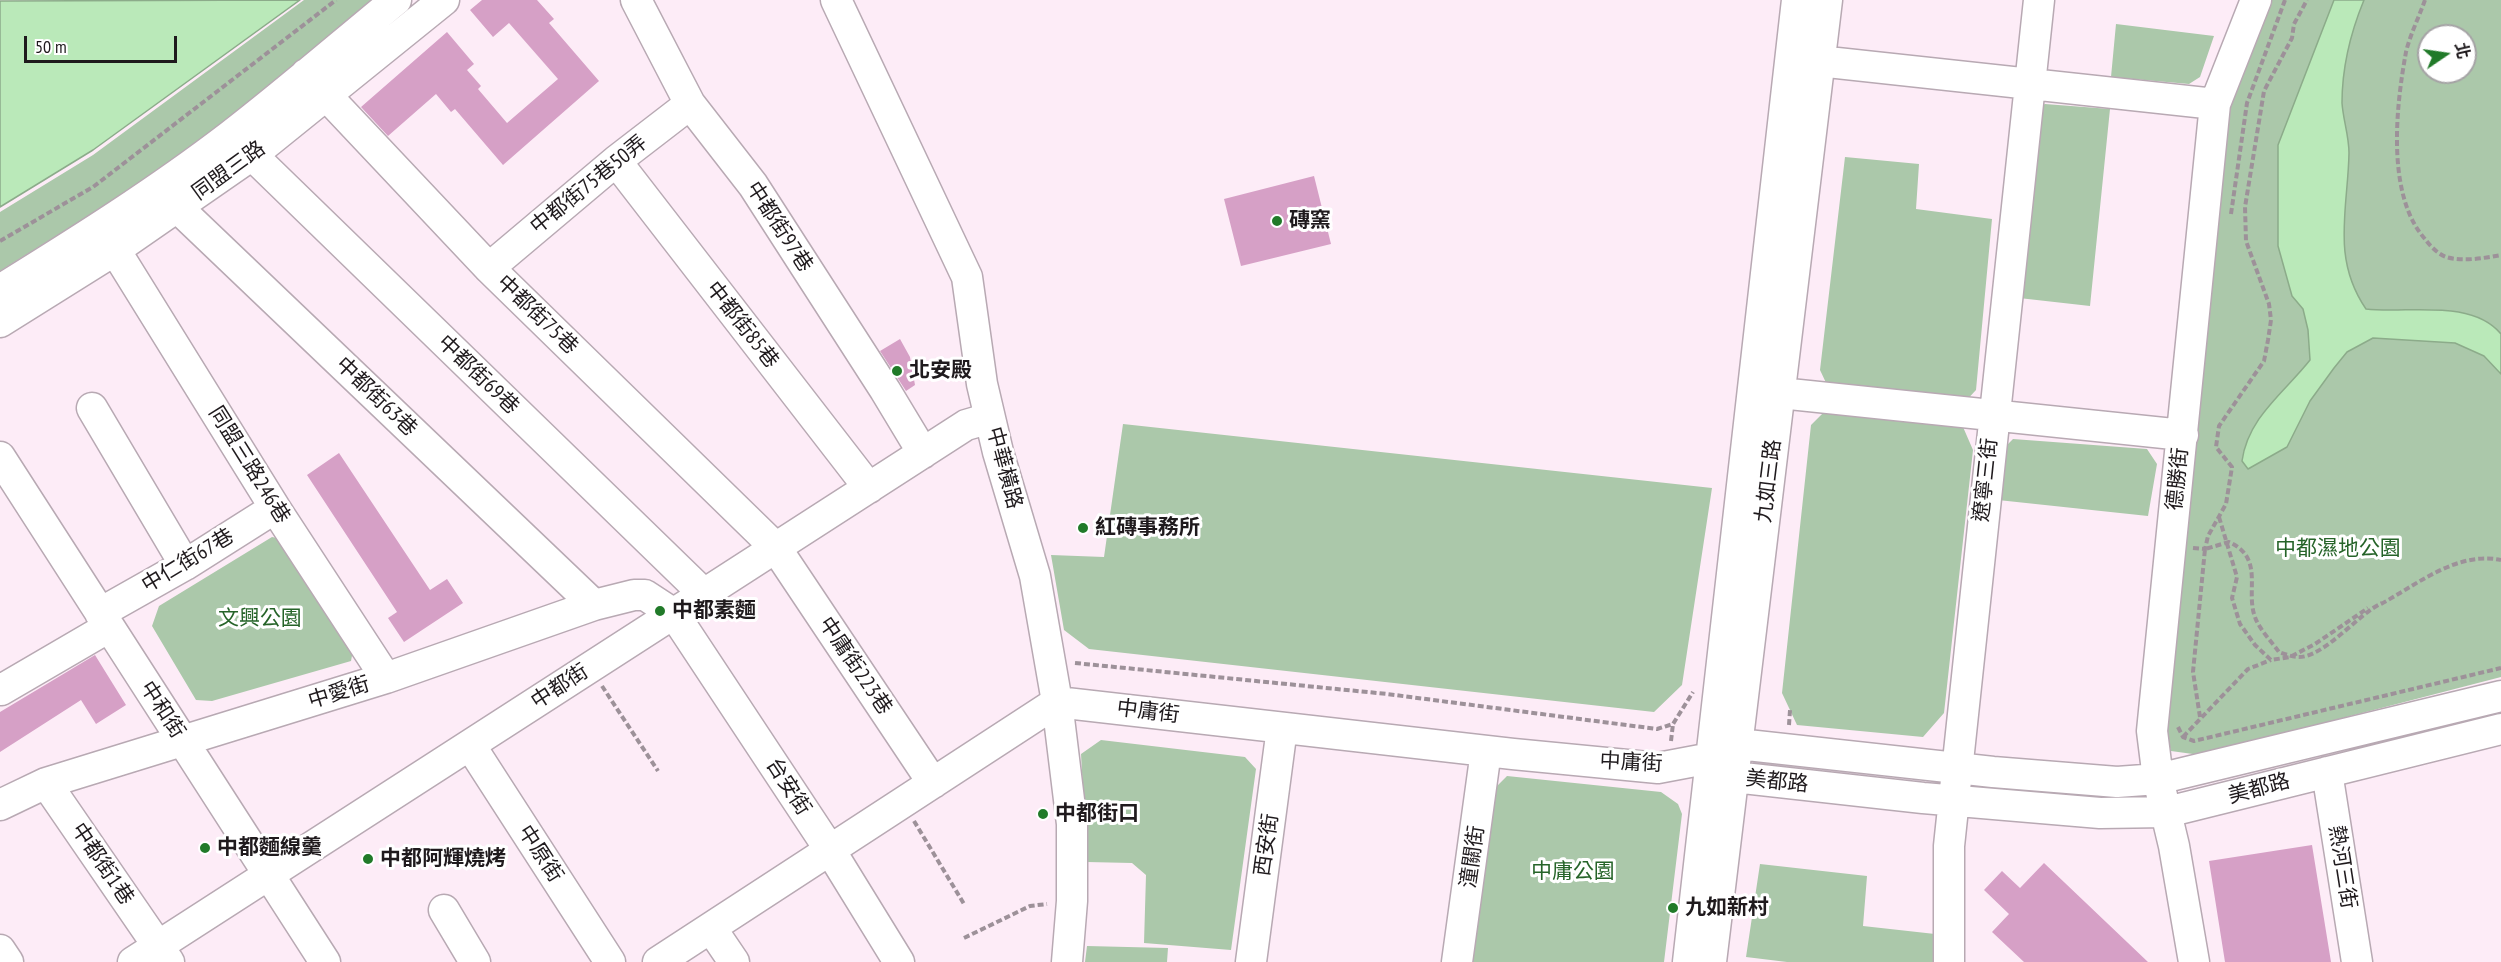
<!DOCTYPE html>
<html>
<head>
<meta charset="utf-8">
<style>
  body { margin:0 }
  #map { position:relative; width:2501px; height:962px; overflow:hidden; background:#fdecf7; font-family:"PT Sans Narrow","Noto Sans TC",sans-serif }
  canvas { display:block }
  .north { position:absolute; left:2417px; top:24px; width:60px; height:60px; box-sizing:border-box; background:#fff; border:2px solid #a5a3a5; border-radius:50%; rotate:77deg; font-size:16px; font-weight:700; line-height:24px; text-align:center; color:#1f1a1d }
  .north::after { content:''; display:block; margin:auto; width:21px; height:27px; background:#217a29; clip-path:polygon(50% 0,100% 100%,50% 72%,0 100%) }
  .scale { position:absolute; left:24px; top:36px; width:153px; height:27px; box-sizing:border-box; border:3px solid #1f1a1d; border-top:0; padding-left:8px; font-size:18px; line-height:21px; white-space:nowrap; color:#1f1a1d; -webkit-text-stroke:4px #fff; paint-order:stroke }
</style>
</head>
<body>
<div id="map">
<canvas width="2501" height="962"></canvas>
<div class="north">北</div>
<div class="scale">50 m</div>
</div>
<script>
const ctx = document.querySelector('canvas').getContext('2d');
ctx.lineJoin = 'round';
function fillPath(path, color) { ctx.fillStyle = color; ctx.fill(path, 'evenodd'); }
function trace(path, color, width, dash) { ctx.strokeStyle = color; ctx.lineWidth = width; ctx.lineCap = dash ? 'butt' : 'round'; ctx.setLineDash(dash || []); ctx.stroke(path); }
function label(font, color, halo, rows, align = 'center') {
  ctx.font = font + ' "PT Sans Narrow","Noto Sans TC",sans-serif'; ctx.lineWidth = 6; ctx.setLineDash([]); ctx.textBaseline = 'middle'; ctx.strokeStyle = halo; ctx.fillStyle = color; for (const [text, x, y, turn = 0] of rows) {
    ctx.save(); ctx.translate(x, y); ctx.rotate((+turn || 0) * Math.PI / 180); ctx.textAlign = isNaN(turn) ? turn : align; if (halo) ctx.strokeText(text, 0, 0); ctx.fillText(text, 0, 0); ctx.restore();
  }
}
fillPath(new Path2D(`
  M 304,0 L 373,0 L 261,94 L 156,174 L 0,271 L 0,212 L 93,155 Z
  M 2256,0 L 2501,0 L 2501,677 L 2200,755 L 2171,751 L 2162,717 L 2215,105 ZM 2429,36 L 2465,36 L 2465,72 L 2429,72 Z
  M 2116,24 L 2214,36 L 2200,77 L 2189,84 L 2111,77 Z
  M 2045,104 L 2110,109 L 2090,306 L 2019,298 L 2038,107 Z
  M 1845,157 L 1919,164 L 1916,209 L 1992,219 L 1976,390 L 1963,404 L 1828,387 L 1820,370 Z
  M 1825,411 L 1963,427 L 1973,450 L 1944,713 L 1923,737 L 1797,725 L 1782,693 L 1811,425 Z
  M 1123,424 L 1712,488 L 1682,685 L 1654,712 L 1089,649 L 1064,630 L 1051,555 L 1104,557 Z
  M 2013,439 L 2147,449 L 2157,464 L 2148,516 L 1998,500 L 2003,449 Z
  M 272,537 L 287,540 L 354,645 L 351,661 L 212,701 L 196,700 L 152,626 L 159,606 Z
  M 1101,740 L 1245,757 L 1256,769 L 1231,950 L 1144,943 L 1146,875 L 1132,863 L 1087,862 L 1081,754 Z
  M 1507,776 L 1661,792 L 1678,804 L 1682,814 L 1664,962 L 1471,962 L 1493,790 Z
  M 1760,864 L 1867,876 L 1863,926 L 1935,934 L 1935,962 L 1787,962 L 1746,957 Z
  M 1087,946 L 1168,948 L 1167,962 L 1085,962 Z`), '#abc8aa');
const water = new Path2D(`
  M 300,0 L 93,150 L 0,207 L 0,1 Z
  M 2334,0 L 2364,0 C 2350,34 2342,66 2342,103 C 2343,119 2349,136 2349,153 C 2348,209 2331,258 2366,309 C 2407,314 2471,298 2501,334 L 2501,374 L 2484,356 L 2455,343 L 2373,338 L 2347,352 L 2334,368 L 2310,401 L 2287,447 L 2248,469 L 2242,461 C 2248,417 2285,392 2310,360 L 2308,330 L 2303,309 L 2292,296 L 2278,246 L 2278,145 Z`);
fillPath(water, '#bae9b9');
trace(water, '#8cab8a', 1.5);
fillPath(new Path2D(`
  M 482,0 L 537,0 L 554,19 L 549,23 L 599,81 L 503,165 L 455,109 L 451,112 L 436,94 L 388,136 L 361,107 L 447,32 L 474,64 L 467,70 L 481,86 L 478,89 L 507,123 L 558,79 L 509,23 L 493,37 L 470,10 Z
  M 1314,176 L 1331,244 L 1241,266 L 1224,199 Z
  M 900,339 L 910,357 L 915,385 L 906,391 L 880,351 Z
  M 339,453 L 430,590 L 447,579 L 463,603 L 404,642 L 388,618 L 397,612 L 307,475 Z
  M 95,655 L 126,705 L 96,724 L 81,700 L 0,752 L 0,712 Z
  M 2312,845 L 2331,962 L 2225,962 L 2209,861 Z
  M 2044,863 L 2148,962 L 2024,962 L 1992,932 L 2009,914 L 1984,890 L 2002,871 L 2020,888 Z`), '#d6a0c6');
const minor = new Path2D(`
  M 636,0 L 690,104 L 753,185 L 885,390 L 923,453
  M 836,0 L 967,277 L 982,384 L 998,452 L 1035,576 L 1057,702 L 1072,824 L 1072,901 L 1067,962
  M 1800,59 L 2215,104
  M 306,74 L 489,268 L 776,548 L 933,783
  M 252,155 L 704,594
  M 616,161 L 869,488
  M 161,186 L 178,208 L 594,605
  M 115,250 L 275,508 L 386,678
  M 489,268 L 616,161 L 690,104
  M 0,290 C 79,241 157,192 230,136 C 287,92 341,45 396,0
  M 0,322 L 115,250 L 252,155 L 444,0
  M 1780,393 L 2183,435
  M 92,408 L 185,565
  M 0,457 L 325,962
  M 100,613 L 185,565 L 275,508
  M 0,688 L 1,690 L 109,627
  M 470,745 L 610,962
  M 1718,764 L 1734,777 L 1923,798 L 2100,813 L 2167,812 L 2501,729
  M 2327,772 L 2357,962
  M 46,783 L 169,962
  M 0,805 L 46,783 L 386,678 L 594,605 L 634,595 L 645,595 L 674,614 L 830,850 L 899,962
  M 444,910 L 475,962
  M 711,928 L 734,962
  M 0,950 L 8,962
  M 133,962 L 966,425 L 990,418
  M 658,962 L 1057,702 L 1513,754 L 1658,768 L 1711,758 L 1738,744 L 1993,772 L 2117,782 L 2158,779 L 2501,696
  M 1251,962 L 1282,728
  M 1457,962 L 1486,751
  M 1688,962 L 1797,0
  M 1711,962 L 1827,0
  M 1949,962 L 1949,846 L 2039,0
  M 2194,962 L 2174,846 L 2158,779 L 2152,731 L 2215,104 L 2256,0`);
trace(minor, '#b8a9b3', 33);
trace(new Path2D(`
  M 2425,0 C 2419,17 2410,35 2406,52 C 2396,106 2386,195 2425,239 C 2430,246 2438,254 2446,257 C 2462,262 2485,258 2501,255
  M 2231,214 L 2247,103 L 2285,0
  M 0,241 L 93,187 L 336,0
  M 2219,517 L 2237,577 L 2232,598 L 2240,624 L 2255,645 L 2271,660 L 2290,657 L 2315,644 L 2368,608
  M 2193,548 L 2205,549 L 2208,536 L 2226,504 L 2232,467 L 2216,447 L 2219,426 L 2264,361 L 2268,340 L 2271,320 L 2269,304 L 2246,241 L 2245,207 L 2264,91 L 2292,38 L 2294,24 L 2307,0
  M 2381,604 C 2418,584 2457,551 2501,560
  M 1075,663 L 1387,694 L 1657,729 L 1673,724 L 1693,692
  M 602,686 L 658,771
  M 2200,717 L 2193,672 L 2205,549 L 2229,542 C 2265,558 2245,591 2255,617 C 2259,629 2272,642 2279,652 C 2285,654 2292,657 2298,657 C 2324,658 2359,613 2382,603
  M 1789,725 L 1790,710
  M 2178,727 L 2183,737 L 2194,741 L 2501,668
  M 2183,737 L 2248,669 L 2271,660
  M 1671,741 L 1673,724
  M 914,821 L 964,904
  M 964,938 L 1030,906 L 1047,904`), '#9d9199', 4, [6, 3]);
trace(minor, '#fff', 30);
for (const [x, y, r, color] of [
  [1277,221,6,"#217a29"],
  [897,371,6,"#217a29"],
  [1083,528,6,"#217a29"],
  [660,611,6,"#217a29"],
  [1043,814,6,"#217a29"],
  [205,848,6,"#217a29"],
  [368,859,6,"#217a29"],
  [1673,908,6,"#217a29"]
]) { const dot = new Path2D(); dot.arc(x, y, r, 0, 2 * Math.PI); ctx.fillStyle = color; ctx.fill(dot); trace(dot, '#fff', 2); }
label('21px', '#1f1a1d', '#fff', [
  ["同盟三路",229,171,-36],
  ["中都街75巷50弄",589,185,-39],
  ["中都街97巷",779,227,57],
  ["中都街75巷",537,315,44],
  ["中都街85巷",742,325,52],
  ["中都街69巷",478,375,44],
  ["中都街63巷",376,397,44],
  ["同盟三路246巷",249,465,58],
  ["中華橫路",1004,468,75],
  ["德勝街",2178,479,-84],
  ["遼寧三街",1986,480,-84],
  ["九如三路",1769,481,-83],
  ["中仁街67巷",188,561,-31],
  ["中庸街223巷",855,666,56],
  ["中都街",560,687,-33],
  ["中愛街",339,693,-17],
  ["中和街",162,710,57],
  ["中庸街",1148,712,7],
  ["中庸街",1631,763,3],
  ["美都路",1777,782,6],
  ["台安街",788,787,57],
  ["美都路",2259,789,-15],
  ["西安街",1267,845,-82],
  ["中原街",540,854,57],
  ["潼關街",1473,857,-82],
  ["中都街1巷",102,864,56],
  ["熱河三街",2342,867,81]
]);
label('bold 21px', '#1f1a1d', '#fff', [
  ["磚窯",1289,221],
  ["北安殿",909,371],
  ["紅磚事務所",1095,528],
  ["中都素麵",672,611],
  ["中都街口",1055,814],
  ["中都麵線羹",217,848],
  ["中都阿輝燒烤",380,859],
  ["九如新村",1685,908]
], 'left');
label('21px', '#266429', '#fff', [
  ["中都濕地公園",2338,549],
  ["文興公園",260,619],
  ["中庸公園",1573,872]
]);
</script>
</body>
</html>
